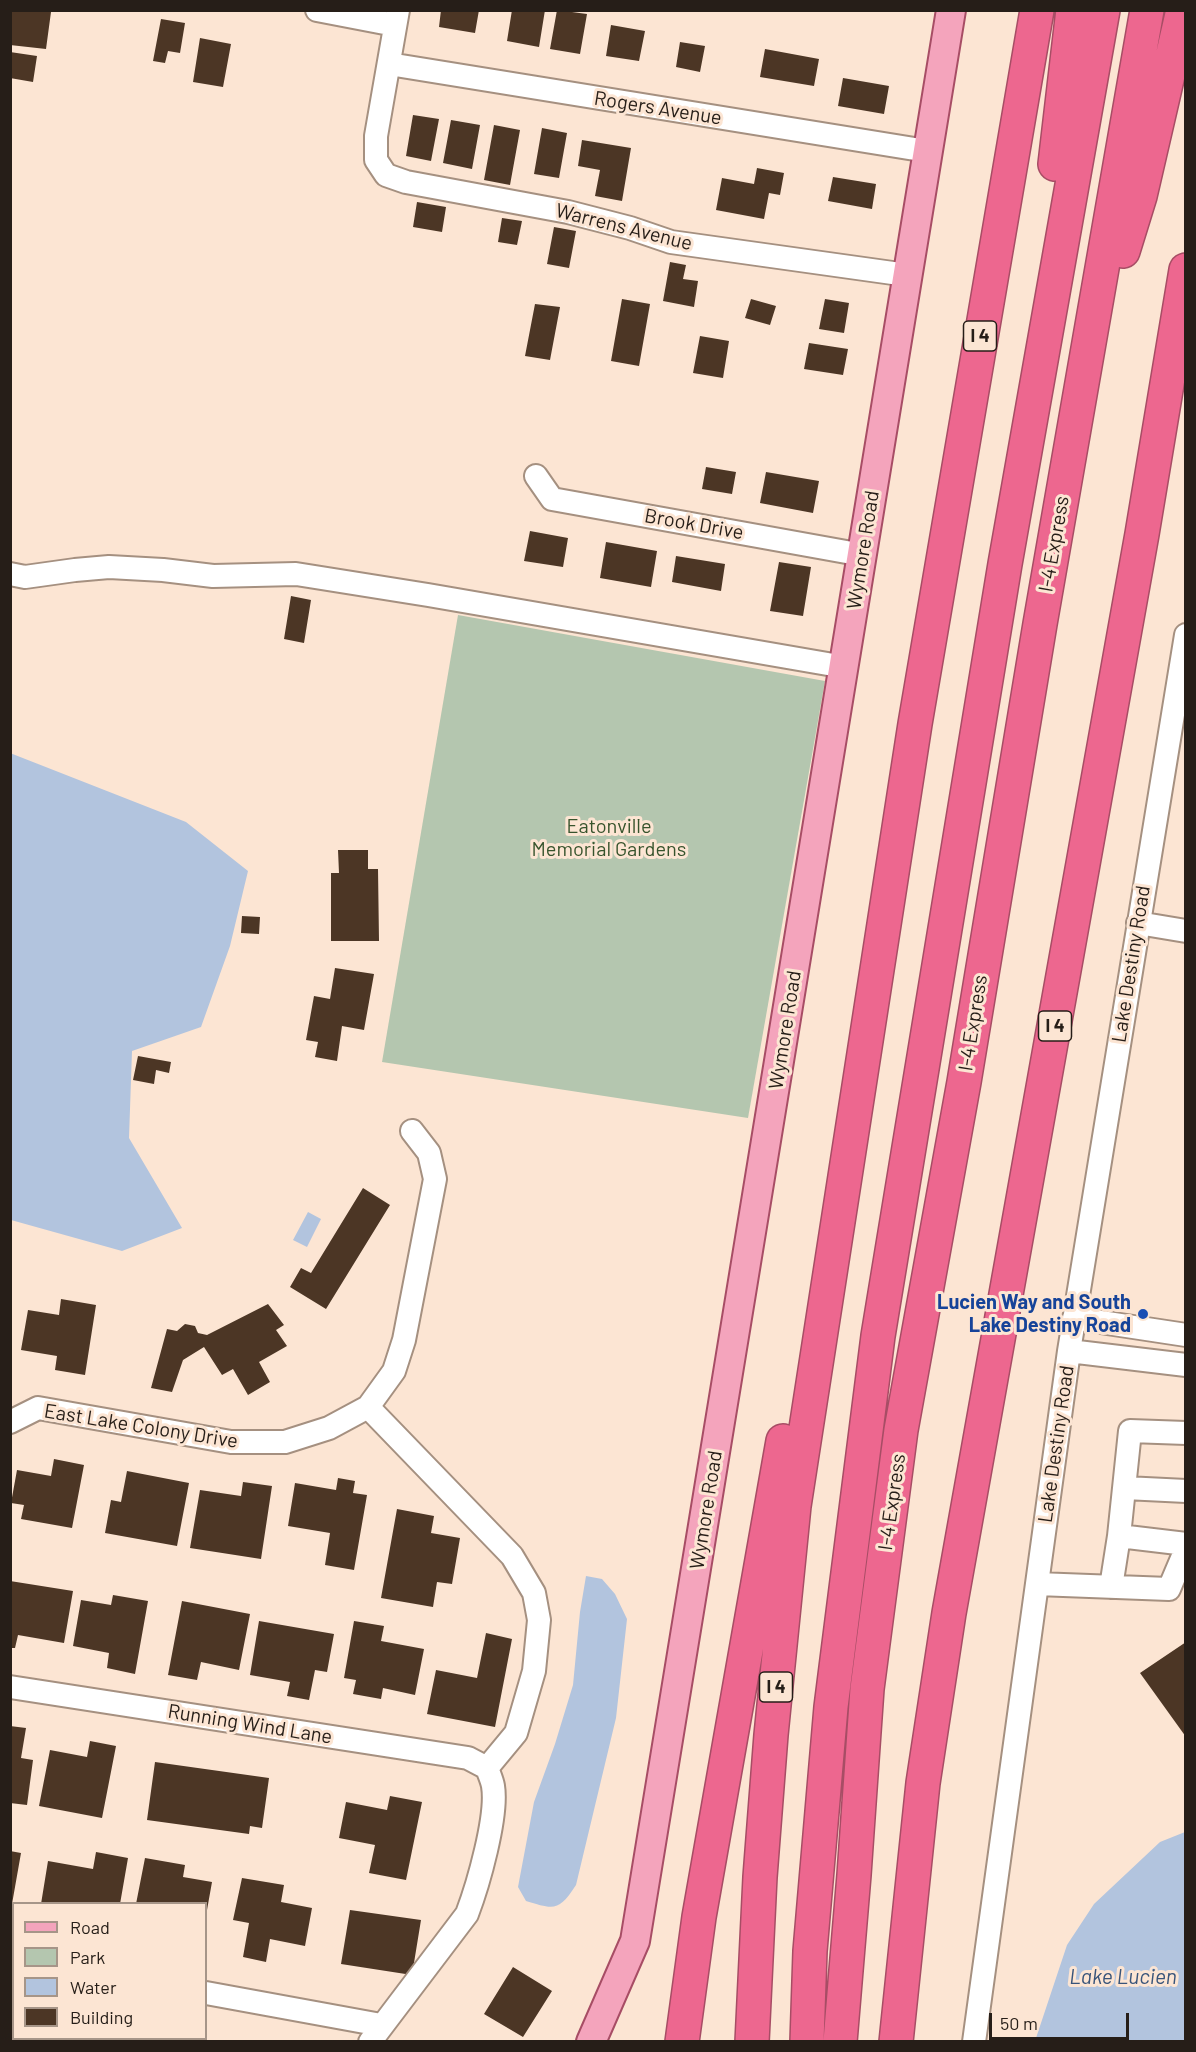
<!DOCTYPE html>
<html>
<head>
<meta charset="utf-8">
<style>
  body { margin:0 }
  #map { position:relative; width:1196px; height:2052px; overflow:hidden; background:#fce5d3; font-family:Barlow,sans-serif }
  canvas { display:block }
  .frame { position:absolute; inset:0; border:12px solid #261e18; pointer-events:none }
  .legend { position:absolute; left:12px; top:1902px; width:195px; height:138px; box-sizing:border-box; background:#fce5d3; border:2px solid #a69588; margin:0; padding:8px 10px; list-style:none; font-size:18px; color:#261e18 }
  .legend li { display:flex; align-items:center; gap:12px; height:30px }
  .legend b { width:30px; border:2px solid #a69588 }
  .scale { position:absolute; left:989px; top:2013px; width:140px; height:27px; box-sizing:border-box; border:3px solid #261e18; border-top:0; padding-left:8px; font-size:18px; line-height:21px; white-space:nowrap; color:#261e18; -webkit-text-stroke:4px #fce5d3; paint-order:stroke }
</style>
</head>
<body>
<div id="map">
<canvas width="1196" height="2052"></canvas>
<div class="frame"></div>
<ul class="legend">
<li><b style="height:8px;background:#f4a4bc"></b>Road</li>
<li><b style="height:16px;background:#b4c6af"></b>Park</li>
<li><b style="height:16px;background:#b2c4de"></b>Water</li>
<li><b style="height:16px;background:#4c3625"></b>Building</li>
</ul>
<div class="scale">50 m</div>
</div>
<script>
const ctx = document.querySelector('canvas').getContext('2d');
ctx.lineJoin = 'round';
function fillPath(path, color) { ctx.fillStyle = color; ctx.fill(path, 'evenodd'); }
function trace(path, color, width, dash) { ctx.strokeStyle = color; ctx.lineWidth = width; ctx.lineCap = dash ? 'butt' : 'round'; ctx.setLineDash(dash || []); ctx.stroke(path); }
function label(font, color, halo, rows, align = 'center') {
  ctx.font = font + ' Barlow,sans-serif'; ctx.lineWidth = 6; ctx.setLineDash([]); ctx.textBaseline = 'middle'; ctx.strokeStyle = halo; ctx.fillStyle = color; for (const [text, x, y, turn = 0] of rows) {
    ctx.save(); ctx.translate(x, y); ctx.rotate((+turn || 0) * Math.PI / 180); ctx.textAlign = isNaN(turn) ? turn : align; if (halo) ctx.strokeText(text, 0, 0); ctx.fillText(text, 0, 0); ctx.restore();
  }
}
fillPath(new Path2D(`
  M 458,615 L 825,681 L 748,1118 L 382,1062 Z`), '#b4c6af');
fillPath(new Path2D(`
  M 10,753 L 186,822 L 248,871 L 230,946 L 201,1027 L 132,1051 L 129,1138 L 182,1228 L 122,1251 L 11,1220 Z
  M 308,1212 L 321,1219 L 307,1247 L 293,1240 Z
  M 586,1576 L 602,1579 L 615,1594 L 627,1619 L 616,1718 L 576,1885 C 559,1911 555,1910 526,1901 L 518,1887 L 534,1802 L 555,1744 L 573,1685 L 580,1612 Z
  M 1185,1832 L 1185,2041 L 1035,2041 L 1067,1945 L 1094,1904 L 1160,1842 Z`), '#b2c4de');
fillPath(new Path2D(`
  M 10,10 L 51,12 L 46,49 L 10,45 Z
  M 441,10 L 479,10 L 475,33 L 439,27 Z
  M 512,10 L 545,10 L 539,47 L 507,41 Z
  M 557,10 L 587,14 L 580,54 L 550,49 Z
  M 161,19 L 185,23 L 180,53 L 168,51 L 165,63 L 153,61 Z
  M 611,25 L 645,31 L 639,61 L 606,56 Z
  M 200,38 L 231,44 L 223,87 L 193,82 Z
  M 680,42 L 705,46 L 700,72 L 676,67 Z
  M 765,49 L 819,59 L 814,86 L 760,77 Z
  M 10,52 L 37,56 L 33,82 L 10,78 Z
  M 843,78 L 889,86 L 884,114 L 838,106 Z
  M 413,115 L 439,119 L 431,161 L 406,156 Z
  M 451,120 L 480,125 L 472,169 L 443,163 Z
  M 494,125 L 520,130 L 510,185 L 484,180 Z
  M 542,128 L 567,133 L 559,178 L 534,174 Z
  M 582,140 L 631,148 L 622,201 L 595,196 L 600,170 L 578,166 Z
  M 757,168 L 784,173 L 780,195 L 769,193 L 764,219 L 716,210 L 722,178 L 754,184 Z
  M 833,177 L 876,184 L 872,209 L 828,201 Z
  M 417,202 L 446,207 L 442,232 L 413,227 Z
  M 502,218 L 522,221 L 517,245 L 498,242 Z
  M 554,227 L 576,231 L 569,268 L 547,264 Z
  M 670,262 L 686,265 L 683,279 L 698,281 L 694,307 L 663,301 Z
  M 622,299 L 650,304 L 639,366 L 611,361 Z
  M 751,299 L 776,306 L 770,325 L 745,318 Z
  M 825,299 L 849,303 L 844,333 L 819,329 Z
  M 535,304 L 560,307 L 550,360 L 525,356 Z
  M 700,336 L 729,341 L 723,378 L 693,373 Z
  M 809,343 L 848,349 L 843,375 L 804,369 Z
  M 706,467 L 736,472 L 732,494 L 702,489 Z
  M 766,472 L 819,481 L 813,513 L 760,503 Z
  M 530,531 L 568,538 L 563,567 L 524,561 Z
  M 606,542 L 657,551 L 651,587 L 600,578 Z
  M 676,556 L 725,564 L 721,591 L 672,582 Z
  M 779,562 L 811,567 L 803,616 L 770,611 Z
  M 291,596 L 311,600 L 304,643 L 284,639 Z
  M 338,850 L 368,850 L 368,869 L 378,869 L 379,941 L 331,941 L 331,873 L 339,873 Z
  M 242,916 L 260,917 L 259,934 L 241,933 Z
  M 335,968 L 374,974 L 364,1030 L 342,1026 L 337,1061 L 315,1057 L 318,1042 L 306,1040 L 314,996 L 330,999 Z
  M 138,1056 L 171,1062 L 169,1073 L 156,1070 L 154,1084 L 133,1080 Z
  M 363,1188 L 390,1205 L 326,1309 L 290,1287 L 301,1268 L 311,1273 Z
  M 61,1299 L 96,1305 L 85,1375 L 55,1370 L 57,1356 L 21,1350 L 28,1310 L 59,1315 Z
  M 268,1304 L 284,1325 L 276,1330 L 287,1346 L 259,1362 L 270,1382 L 248,1395 L 233,1369 L 222,1375 L 204,1347 L 183,1360 L 172,1392 L 151,1388 L 167,1329 L 177,1331 L 185,1324 L 195,1326 L 198,1333 L 207,1335 Z
  M 54,1459 L 84,1465 L 72,1528 L 21,1519 L 24,1505 L 11,1503 L 17,1470 L 51,1476 Z
  M 127,1471 L 189,1483 L 177,1546 L 105,1533 L 111,1500 L 121,1502 Z
  M 338,1478 L 355,1481 L 353,1493 L 367,1495 L 354,1570 L 325,1565 L 330,1533 L 288,1526 L 295,1483 L 336,1490 Z
  M 243,1482 L 272,1486 L 261,1559 L 190,1548 L 200,1490 L 241,1496 Z
  M 397,1509 L 434,1516 L 431,1533 L 460,1538 L 452,1584 L 437,1582 L 433,1607 L 381,1598 Z
  M 10,1581 L 73,1591 L 64,1643 L 18,1635 L 15,1648 L 10,1648 Z
  M 113,1595 L 148,1601 L 135,1674 L 107,1668 L 109,1653 L 73,1646 L 81,1600 L 111,1605 Z
  M 182,1601 L 250,1614 L 239,1670 L 201,1662 L 197,1680 L 168,1675 Z
  M 259,1621 L 334,1634 L 327,1672 L 315,1670 L 309,1700 L 287,1696 L 290,1682 L 250,1675 Z
  M 354,1621 L 384,1626 L 381,1641 L 424,1649 L 415,1695 L 383,1688 L 381,1699 L 353,1694 L 356,1680 L 344,1678 Z
  M 486,1633 L 512,1639 L 495,1727 L 427,1714 L 436,1670 L 477,1678 Z
  M 1186,1642 L 1186,1737 L 1140,1673 Z
  M 10,1726 L 26,1728 L 21,1758 L 33,1760 L 27,1805 L 10,1803 Z
  M 90,1741 L 116,1746 L 102,1818 L 39,1806 L 50,1750 L 87,1757 Z
  M 155,1762 L 269,1778 L 262,1828 L 250,1826 L 249,1834 L 147,1820 Z
  M 390,1796 L 422,1802 L 406,1880 L 369,1873 L 375,1845 L 339,1838 L 346,1802 L 387,1810 Z
  M 10,1851 L 21,1853 L 12,1904 L 10,1904 Z
  M 96,1852 L 128,1858 L 120,1904 L 41,1904 L 48,1861 L 93,1869 Z
  M 145,1858 L 185,1865 L 183,1877 L 212,1882 L 207,1910 L 206,1904 L 136,1904 Z
  M 242,1878 L 284,1885 L 281,1902 L 312,1908 L 305,1946 L 270,1939 L 266,1962 L 243,1957 L 249,1923 L 233,1920 Z
  M 350,1910 L 421,1920 L 412,1975 L 341,1964 Z
  M 513,1967 L 552,1991 L 523,2037 L 484,2014 Z
  M 18,2038 L 93,2038 L 92,2042 L 17,2042 Z
  M 122,2038 L 195,2038 L 194,2042 L 121,2042 Z`), '#4c3625');
const minor = new Path2D(`
  M 317,10 L 395,25
  M 398,10 L 376,136 L 376,160 L 386,175 L 406,182 L 568,212 L 630,228 L 671,242 L 907,275
  M 389,64 L 927,151
  M 536,476 L 552,499 L 863,555
  M 10,574 L 25,577 L 75,570 L 109,567 L 163,570 L 213,576 L 296,574 L 428,595 L 845,667
  M 1138,923 L 1186,931
  M 1074,1318 L 1186,1335
  M 1069,1351 L 1186,1365
  M 368,1407 L 512,1556 L 534,1593 L 539,1620 L 534,1671 L 516,1733 L 487,1768
  M 10,1422 L 38,1408 L 231,1442 L 285,1442 L 329,1428 L 368,1407 L 394,1371 L 404,1340 L 435,1179 L 429,1153 L 412,1131
  M 1186,1433 L 1130,1431 L 1119,1536 L 1186,1544
  M 1125,1488 L 1186,1491
  M 1037,1584 L 1169,1589 L 1186,1549
  M 1111,1587 L 1119,1536
  M 10,1687 L 468,1758 L 487,1768
  M 10,1958 L 14,1958
  M 206,1993 L 381,2025
  M 370,2042 L 467,1914 C 478,1885 498,1816 493,1786 C 492,1780 489,1774 487,1768
  M 974,2042 L 1069,1351 L 1186,635`);
const major = new Path2D(`
  M 591,2042 L 635,1941 L 951,10`);
const highway = new Path2D(`
  M 1055,164 L 1073,10
  M 1123,251 L 1140,196 L 1183,10
  M 682,2042 L 699,1917 L 783,1441
  M 752,2042 L 760,1877 L 771,1735 L 794,1506 L 915,724 L 1037,10
  M 807,2042 L 810,1951 L 831,1707 L 878,1336 L 1005,564 L 1103,10
  M 840,2042 L 854,1875 L 867,1689 L 901,1430 L 964,1082 L 1040,624 L 1147,10
  M 896,2042 L 923,1783 L 949,1613 L 1142,534 L 1186,270`);
trace(minor, '#a59080', 26);
trace(major, '#a74d65', 32);
trace(highway, '#a74d65', 36);
trace(minor, '#fff', 22);
trace(major, '#f4a4bc', 28);
trace(highway, '#ed678f', 33);
for (const [x, y, r, color] of [
  [1143,1314,6,"#1a4fb4"]
]) { const dot = new Path2D(); dot.arc(x, y, r, 0, 2 * Math.PI); ctx.fillStyle = color; ctx.fill(dot); trace(dot, '#fce5d3', 2); }
for (const [x, y, w] of [
  [980,336,33],
  [1055,1026,33],
  [776,1687,33]
]) { const box = new Path2D(); box.roundRect(x - w / 2, y - 15, w, 30, 4.5); ctx.fillStyle = '#fce5d3'; ctx.fill(box); trace(box, '#261e18', 1.5); }
label('bold 18px', '#261e18', null, [
  ["I 4",980,336],
  ["I 4",1055,1026],
  ["I 4",776,1687]
]);
label('20px', '#261e18', '#fce5d3', [
  ["Rogers Avenue",658,108,9],
  ["Warrens Avenue",624,227,14],
  ["Brook Drive",694,524,10],
  ["I-4 Express",1054,544,-80],
  ["Wymore Road",863,550,-81],
  ["Lake Destiny Road",1131,964,-81],
  ["I-4 Express",973,1023,-81],
  ["Wymore Road",785,1030,-81],
  ["East Lake Colony Drive",141,1426,9],
  ["Lake Destiny Road",1056,1444,-82],
  ["I-4 Express",892,1502,-82],
  ["Wymore Road",706,1510,-81],
  ["Running Wind Lane",250,1724,9]
]);
label('20px', '#37542d', '#fce5d3', [
  ["Eatonville",609,826],
  ["Memorial Gardens",609,849]
]);
label('bold 20px', '#164399', '#fce5d3', [
  ["Lucien Way and South",1131,1302],
  ["Lake Destiny Road",1131,1325]
], 'right');
label('italic 21px', '#38547a', '#fce5d3', [
  ["Lake Lucien",1123,1977]
]);
</script>
</body>
</html>
